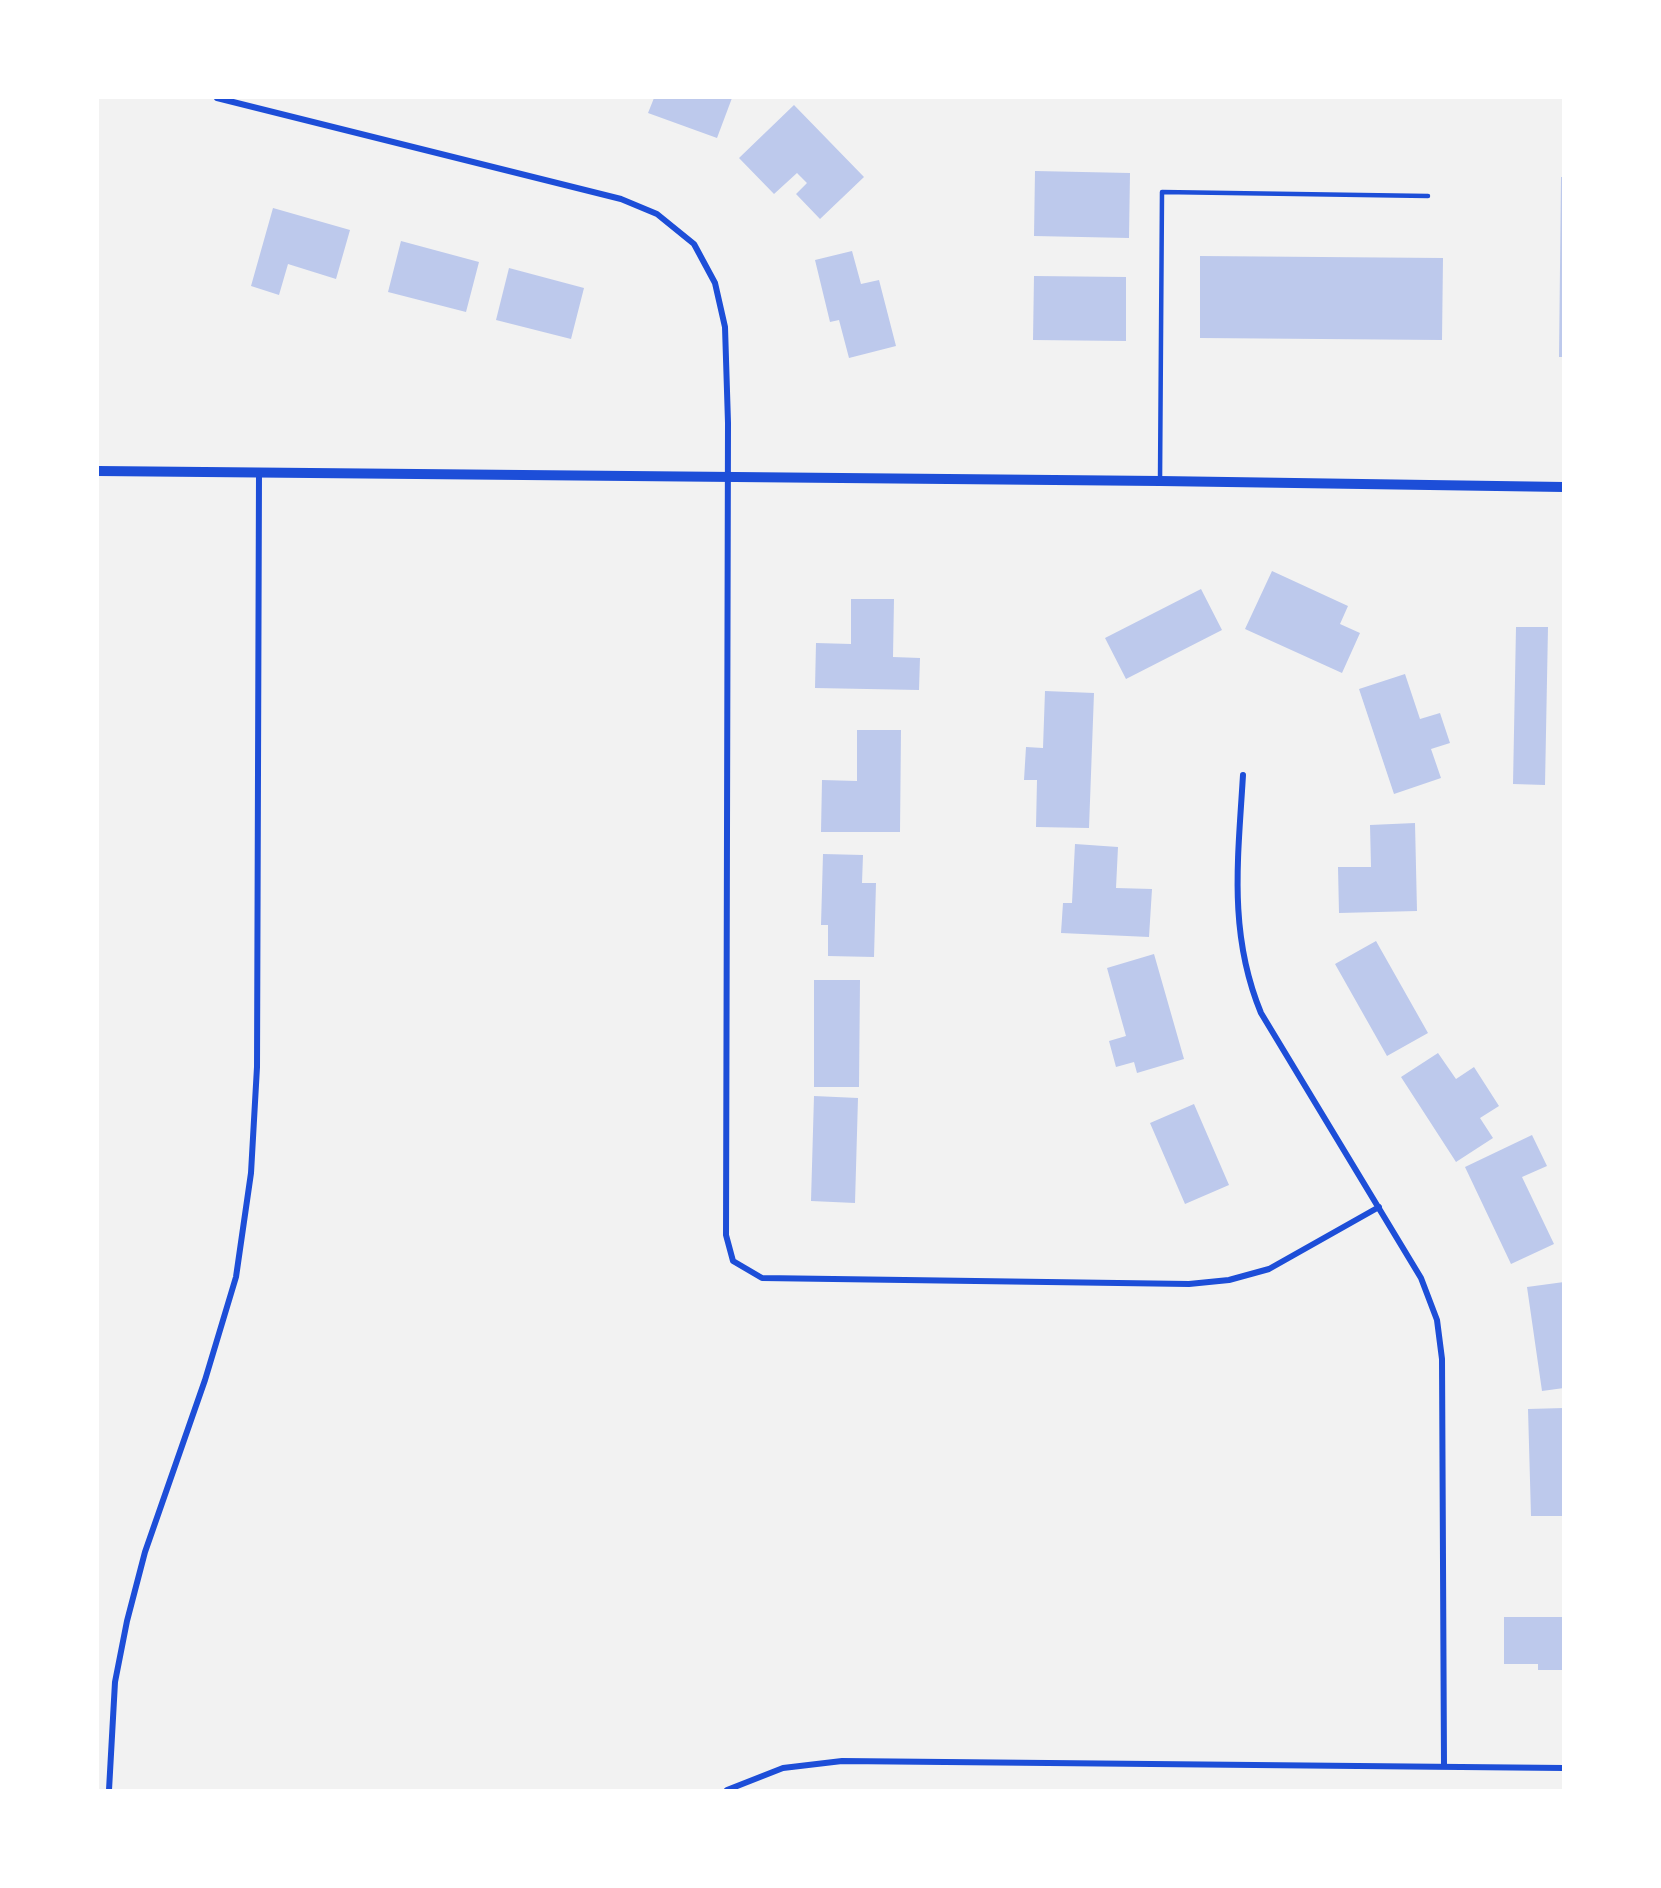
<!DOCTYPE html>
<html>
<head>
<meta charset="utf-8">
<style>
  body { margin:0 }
  #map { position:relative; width:1661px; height:1888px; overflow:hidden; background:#f2f2f2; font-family:"DejaVu Sans",sans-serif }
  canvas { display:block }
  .frame { position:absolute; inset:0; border:99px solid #fff; pointer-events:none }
</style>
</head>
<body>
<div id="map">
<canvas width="1661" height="1888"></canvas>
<div class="frame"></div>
</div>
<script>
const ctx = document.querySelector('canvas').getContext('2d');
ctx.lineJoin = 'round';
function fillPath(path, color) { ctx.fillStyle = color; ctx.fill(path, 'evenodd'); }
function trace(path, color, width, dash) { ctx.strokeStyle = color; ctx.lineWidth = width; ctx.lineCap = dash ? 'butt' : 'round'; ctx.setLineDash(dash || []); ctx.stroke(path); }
fillPath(new Path2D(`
  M 654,98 L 732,98 L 717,138 L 648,113 Z
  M 794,105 L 864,177 L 820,219 L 796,194 L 807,183 L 797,173 L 774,194 L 739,158 Z
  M 1035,171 L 1130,173 L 1129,238 L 1034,236 Z
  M 1561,177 L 1564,177 L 1564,357 L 1559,357 Z
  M 273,208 L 350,230 L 336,279 L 288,264 L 279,295 L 251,286 Z
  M 401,241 L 479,262 L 466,312 L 388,292 Z
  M 852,251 L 861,284 L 879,280 L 896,346 L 849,358 L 839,320 L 830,322 L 815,260 Z
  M 1200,256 L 1443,258 L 1442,340 L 1200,338 Z
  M 509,268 L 584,288 L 571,339 L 496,320 Z
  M 1034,276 L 1126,277 L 1126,341 L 1033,340 Z
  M 1272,571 L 1348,606 L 1340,624 L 1360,633 L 1342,673 L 1245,629 Z
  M 1201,589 L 1222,630 L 1126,679 L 1105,638 Z
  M 851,599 L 894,599 L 893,657 L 920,658 L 919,690 L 815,688 L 816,643 L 851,644 Z
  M 1516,627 L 1548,627 L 1545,785 L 1513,784 Z
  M 1405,674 L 1420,719 L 1440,713 L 1450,743 L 1431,749 L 1441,778 L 1394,794 L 1359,689 Z
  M 1045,691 L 1094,693 L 1089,828 L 1036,827 L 1037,780 L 1024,780 L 1026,747 L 1043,748 Z
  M 857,730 L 901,730 L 900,832 L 821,832 L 822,780 L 857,781 Z
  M 1415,823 L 1417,911 L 1339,913 L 1338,867 L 1371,867 L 1370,825 Z
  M 1075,844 L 1118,847 L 1116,888 L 1152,889 L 1149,937 L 1061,933 L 1063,903 L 1072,903 Z
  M 823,854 L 863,855 L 862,883 L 876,883 L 874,957 L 828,956 L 828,925 L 821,925 Z
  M 1376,941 L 1428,1033 L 1387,1056 L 1335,964 Z
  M 1154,954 L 1184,1059 L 1137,1073 L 1134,1062 L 1116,1067 L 1109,1041 L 1126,1036 L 1107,968 Z
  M 814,980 L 860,980 L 859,1087 L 814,1087 Z
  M 1438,1053 L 1456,1079 L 1474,1067 L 1499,1106 L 1480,1118 L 1493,1138 L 1456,1162 L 1401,1077 Z
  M 814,1096 L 858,1098 L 855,1203 L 811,1201 Z
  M 1194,1104 L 1229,1185 L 1185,1204 L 1150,1123 Z
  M 1532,1135 L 1547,1166 L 1522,1177 L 1554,1244 L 1511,1264 L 1465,1167 Z
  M 1564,1282 L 1564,1388 L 1542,1391 L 1527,1287 Z
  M 1564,1408 L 1564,1516 L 1531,1516 L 1528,1409 Z
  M 1504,1617 L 1564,1617 L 1564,1670 L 1538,1670 L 1538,1664 L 1504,1664 Z`), '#bdc9ec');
trace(new Path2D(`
  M 1160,481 L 1162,192 L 1428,196`), '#1d4ed8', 4.5);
trace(new Path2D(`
  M 217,98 L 621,199 L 657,214 L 694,244 L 715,283 L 725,327 L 728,423 L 726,1235 L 733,1261 L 762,1278 L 1189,1284 L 1229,1280 L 1269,1269 L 1379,1207
  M 1243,775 C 1238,859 1228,933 1261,1013 L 1421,1278 L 1437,1320 L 1442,1359 L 1444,1767
  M 109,1790 L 115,1682 L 127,1621 L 145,1552 L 205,1380 L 236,1277 L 251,1173 L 257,1067 L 259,473
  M 727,1790 L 783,1768 L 842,1761 L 1564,1768`), '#1d4ed8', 6);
trace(new Path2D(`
  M 98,471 L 1160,481 L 1564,487`), '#1d4ed8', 10);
</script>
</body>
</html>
